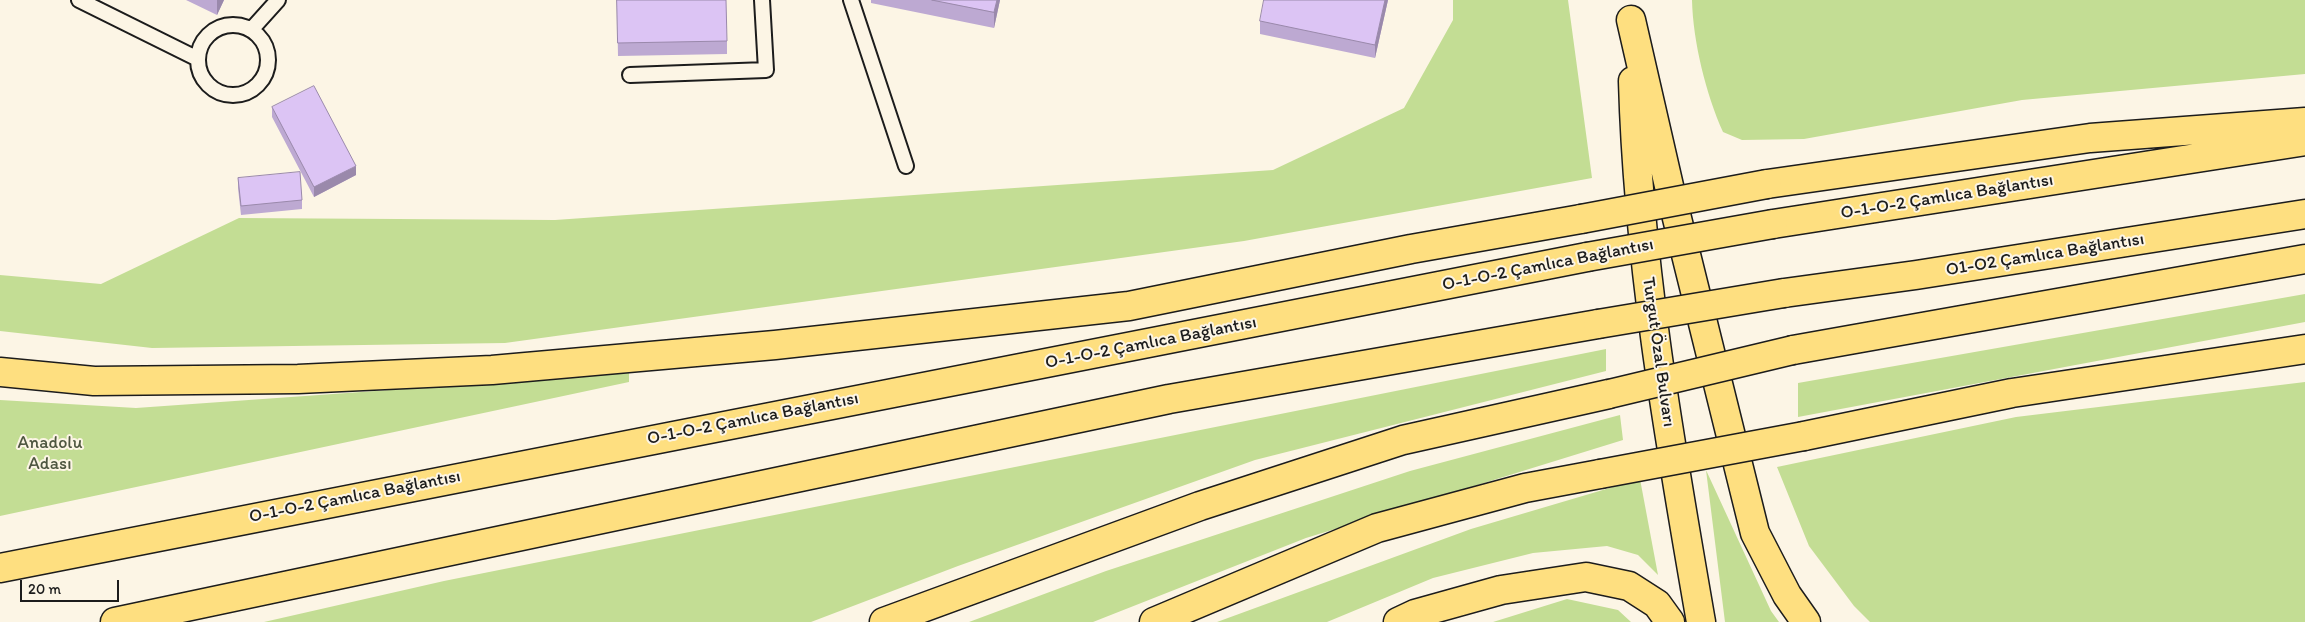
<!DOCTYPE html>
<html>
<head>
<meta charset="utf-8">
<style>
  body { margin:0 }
  #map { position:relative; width:2305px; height:622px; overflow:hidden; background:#fcf5e5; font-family:Itim,sans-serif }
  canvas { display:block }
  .scale { position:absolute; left:20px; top:580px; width:99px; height:22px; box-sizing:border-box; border:2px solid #1c1c1c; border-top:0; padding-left:6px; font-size:15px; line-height:18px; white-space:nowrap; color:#1c1c1c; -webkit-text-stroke:4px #fcf5e5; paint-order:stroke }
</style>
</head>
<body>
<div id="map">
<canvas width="2305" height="622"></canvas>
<div class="scale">20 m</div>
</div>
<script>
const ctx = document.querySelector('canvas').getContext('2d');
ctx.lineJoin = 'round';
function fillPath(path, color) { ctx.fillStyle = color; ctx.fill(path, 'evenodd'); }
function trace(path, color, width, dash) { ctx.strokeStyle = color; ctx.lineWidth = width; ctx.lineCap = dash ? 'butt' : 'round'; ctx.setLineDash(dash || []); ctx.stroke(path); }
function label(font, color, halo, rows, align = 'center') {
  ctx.font = font + ' Itim,sans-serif'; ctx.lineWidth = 4; ctx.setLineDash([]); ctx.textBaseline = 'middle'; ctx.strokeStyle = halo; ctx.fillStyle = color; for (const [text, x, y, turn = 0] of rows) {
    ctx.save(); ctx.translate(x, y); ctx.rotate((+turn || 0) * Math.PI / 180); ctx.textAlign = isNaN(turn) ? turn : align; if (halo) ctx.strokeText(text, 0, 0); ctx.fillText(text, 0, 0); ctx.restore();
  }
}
fillPath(new Path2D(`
  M 1453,0 L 1568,0 L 1592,178 L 1244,241 L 505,343 L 152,348 L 0,331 L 0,275 L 101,284 L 239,218 L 555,220 L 1273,170 L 1404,108 L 1453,20 Z
  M 1692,0 L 2305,0 L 2305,74 L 2022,100 L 1804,139 L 1742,140 L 1723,132 C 1706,94 1693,42 1692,0 Z
  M 2305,294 L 2305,322 L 1798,417 L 1798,383 Z
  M 1606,349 L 1606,371 L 1255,460 L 958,566 L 811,622 L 264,622 L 444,581 Z
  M 629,373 L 629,382 L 0,516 L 0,400 L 136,408 Z
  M 2305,382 L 2305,622 L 1870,622 L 1854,606 L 1809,546 L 1777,467 L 2016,417 Z
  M 1620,415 L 1623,440 L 1306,538 L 1093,622 L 969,622 L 1106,571 L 1410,471 Z
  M 1706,470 L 1771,611 L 1779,622 L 1725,622 Z
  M 1640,479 L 1658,575 L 1638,555 L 1607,546 L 1533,553 L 1433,578 L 1327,622 L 1217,622 L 1471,529 Z
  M 1567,599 L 1618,610 L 1631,622 L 1493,622 Z`), '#c3dd94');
const lane = new Path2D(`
  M 79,0 L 198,59
  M 851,0 L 906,166
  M198 60a35 35 0 1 1 70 0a35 35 0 1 1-70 0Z
  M 251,30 L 278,0
  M 630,75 L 766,70 L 762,0`);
const primary = new Path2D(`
  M 1631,20 L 1669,186 L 1755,533 L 1787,595 L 1806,622
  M 1633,81 C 1638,264 1670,443 1701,622`);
const highway = new Path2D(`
  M 1767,184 L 2090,138 L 2305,122
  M 1773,224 L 2305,141
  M 1784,293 L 1916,275 L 2305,214
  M 1793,350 L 2305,259
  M 0,372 L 94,381 L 298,379 L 492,370 L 775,345 L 1129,306 L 1411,249 L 1581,219
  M 1804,436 L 2012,393 L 2305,349
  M 0,568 L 1587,257
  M 115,622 L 1169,399 L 1598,324
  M 884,622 L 1200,506 L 1403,440 L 1609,394
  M 1154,622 L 1377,528 L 1525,488 L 1600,474
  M 1398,622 L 1415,614 L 1501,590 L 1586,577 L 1629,586 L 1657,604 L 1670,622`);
trace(lane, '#1c1c1c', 18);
trace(primary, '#1c1c1c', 31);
trace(highway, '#1c1c1c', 31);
trace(lane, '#fcf5e5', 14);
trace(primary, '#fedf80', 28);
trace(highway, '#fedf80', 28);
const highwayBridge = new Path2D(`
  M 1581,219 L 1767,184
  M 1587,257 L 1773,224
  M 1598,324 L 1784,293
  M 1609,394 L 1793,350
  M 1600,474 L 1804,436`);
trace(highwayBridge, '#1c1c1c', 31, []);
trace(highwayBridge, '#fedf80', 28);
fillPath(new Path2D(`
  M 186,0 L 224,0 L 217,15 Z
  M 617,0 L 727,41 L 727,54 L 618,56 Z
  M 871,0 L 1000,0 L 994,28 L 871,3 Z
  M 1388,0 L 1375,58 L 1260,34 L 1260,21 Z
  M 272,107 L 356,175 L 314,197 L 272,117 Z
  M 238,178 L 302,200 L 302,209 L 241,215 L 238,188 Z`), '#bda9d2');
fillPath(new Path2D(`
  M 217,0 L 224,0 L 217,15 Z
  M 997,0 L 1000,0 L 994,28 L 994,12 Z
  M 1385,0 L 1388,0 L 1375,58 L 1375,45 Z
  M 356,166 L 356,175 L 314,197 L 314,187 Z`), '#9a89ab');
const building = new Path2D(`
  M 617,0 L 726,0 L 727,41 L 618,43 Z
  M 932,0 L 997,0 L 994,12 Z
  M 1264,0 L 1385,0 L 1375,45 L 1260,21 Z
  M 314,86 L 356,166 L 314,187 L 272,107 Z
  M 300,172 L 302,200 L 241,206 L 238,178 Z`);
fillPath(building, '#dcc4f4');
trace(building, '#9a89ab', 1);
label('18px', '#1c1c1c', '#fcf5e5', [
  ["O-1-O-2 Çamlıca Bağlantısı",1947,197,-9],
  ["O1-O2 Çamlıca Bağlantısı",2045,255,-9],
  ["O-1-O-2 Çamlıca Bağlantısı",1548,265,-11],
  ["O-1-O-2 Çamlıca Bağlantısı",1151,343,-11],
  ["Turgut Özal Bulvarı",1658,352,82],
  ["O-1-O-2 Çamlıca Bağlantısı",753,419,-11],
  ["O-1-O-2 Çamlıca Bağlantısı",355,497,-11]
]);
label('18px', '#4e5640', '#fcf5e5', [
  ["Anadolu",50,443],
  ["Adası",50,464]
]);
</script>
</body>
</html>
